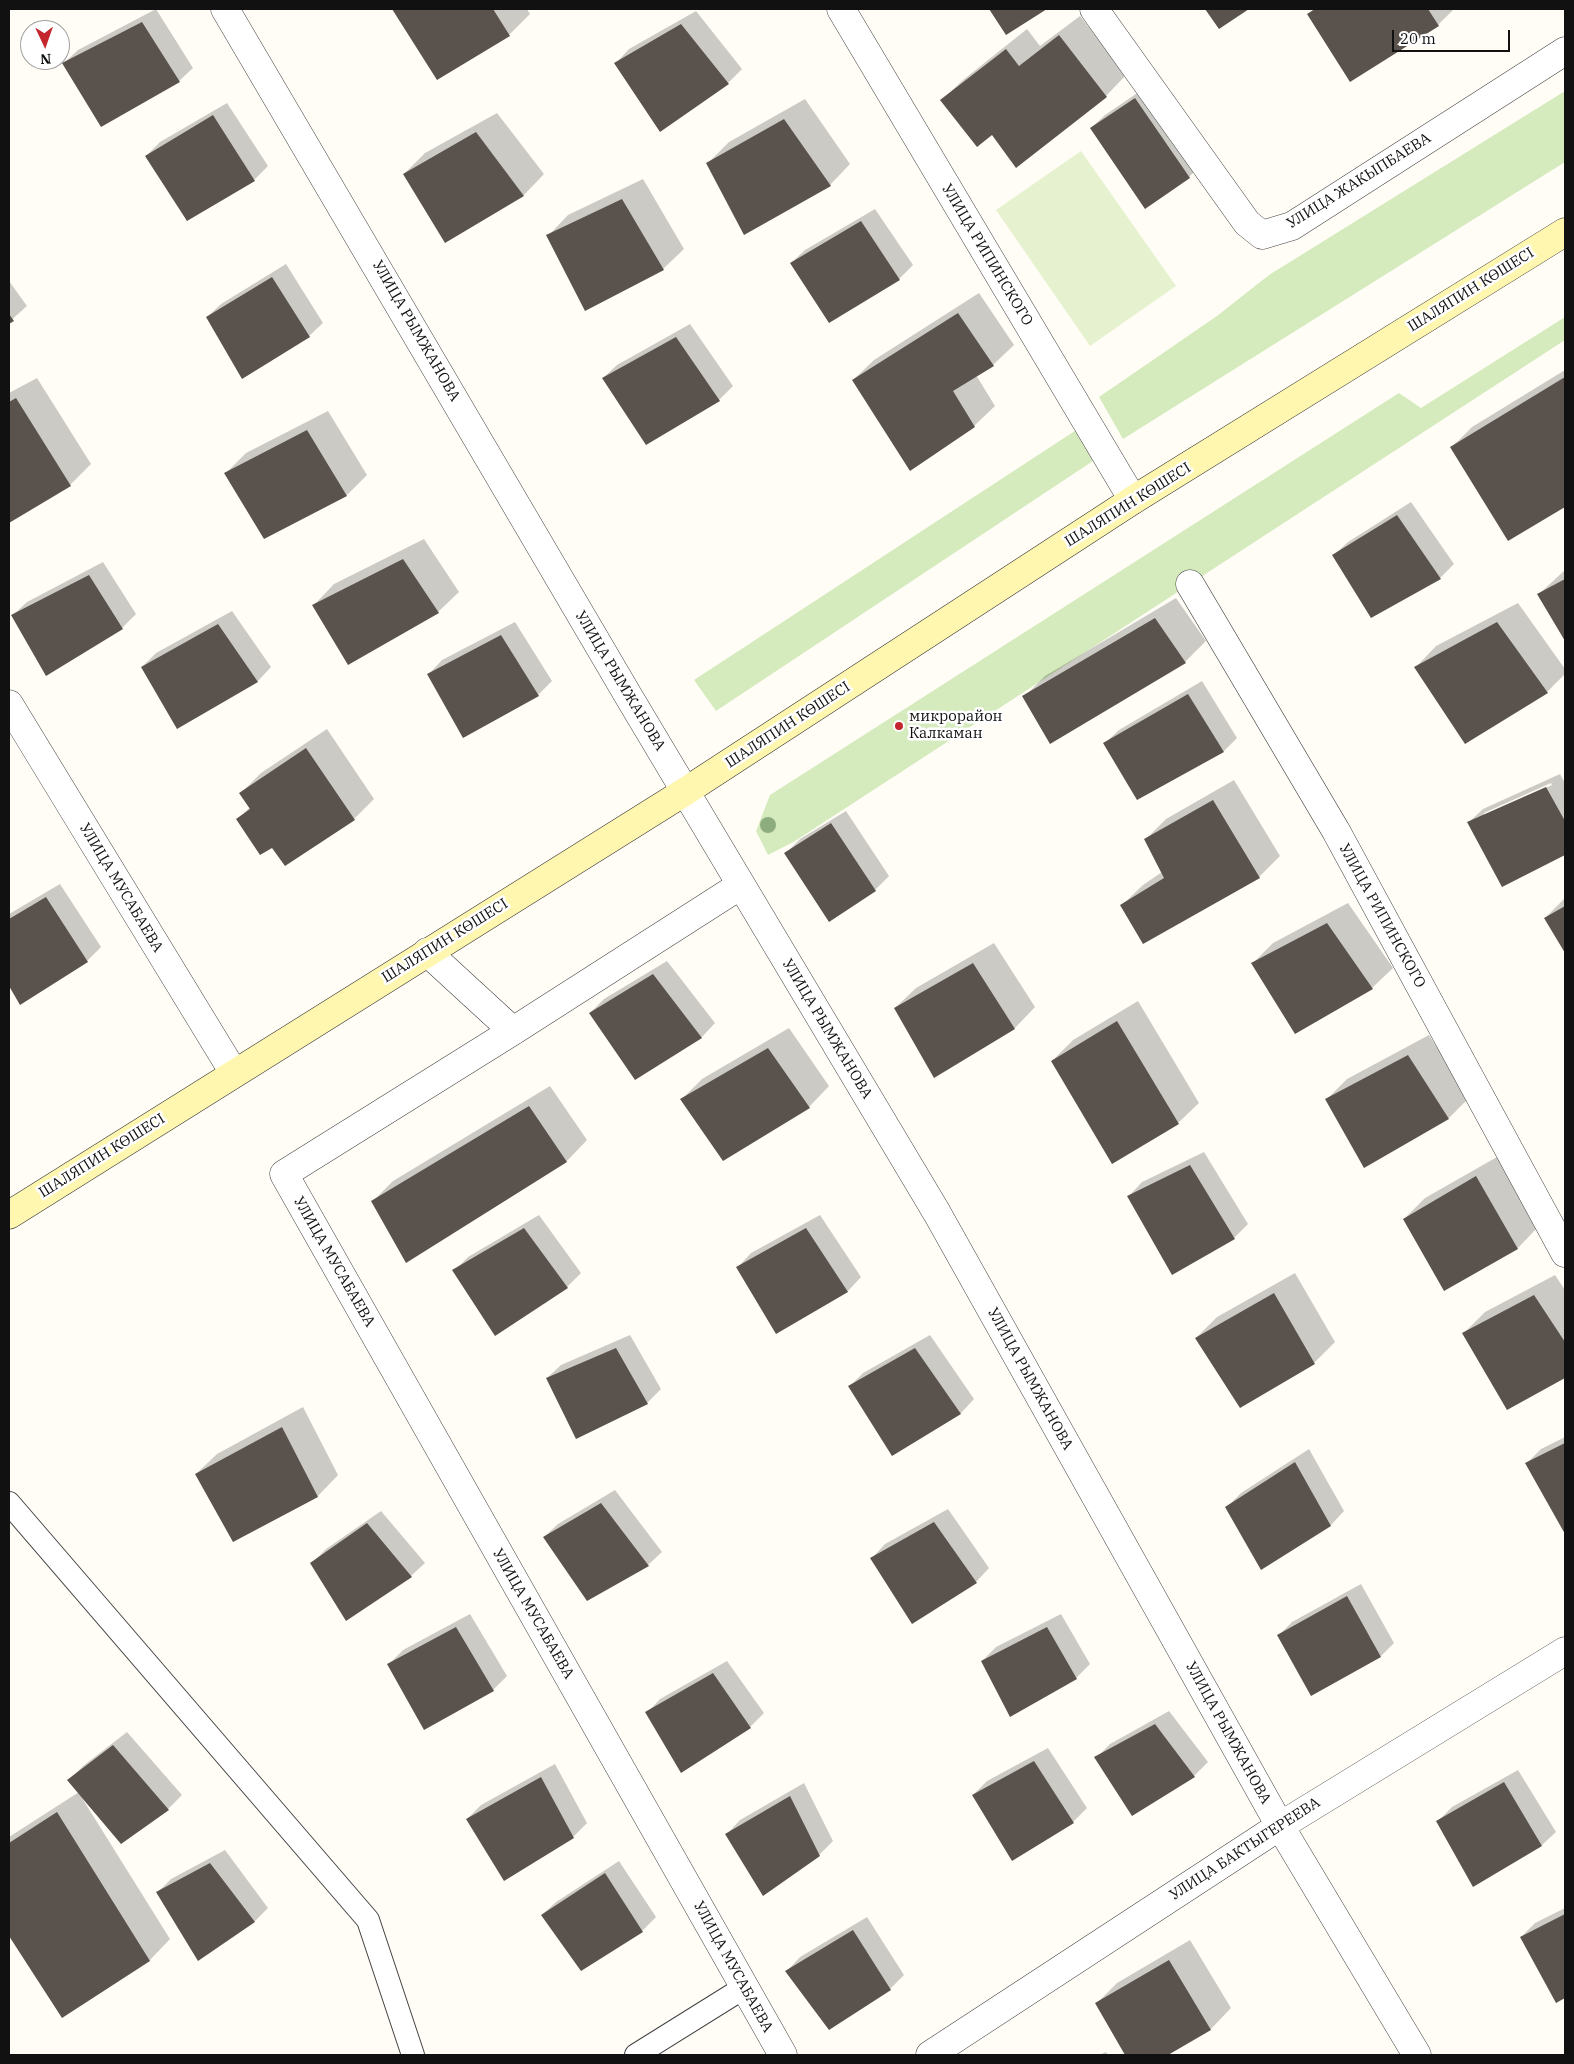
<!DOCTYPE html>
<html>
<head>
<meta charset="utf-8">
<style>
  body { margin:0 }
  #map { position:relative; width:1574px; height:2064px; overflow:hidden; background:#fffdf5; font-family:"IBM Plex Serif",serif }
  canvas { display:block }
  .frame { position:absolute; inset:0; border:10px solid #111; pointer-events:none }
  .north { position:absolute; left:20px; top:20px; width:50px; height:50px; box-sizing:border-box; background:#fff; border:1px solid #a0a0a0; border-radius:50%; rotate:177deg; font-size:14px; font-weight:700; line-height:20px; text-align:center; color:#111 }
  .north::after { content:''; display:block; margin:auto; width:18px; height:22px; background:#c4262e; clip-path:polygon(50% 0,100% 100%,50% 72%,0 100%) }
  .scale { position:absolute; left:1392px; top:30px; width:118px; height:22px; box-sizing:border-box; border:2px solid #111; border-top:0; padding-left:6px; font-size:15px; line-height:18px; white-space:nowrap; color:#111; -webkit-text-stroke:4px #fff; paint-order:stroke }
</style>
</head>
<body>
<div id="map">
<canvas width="1574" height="2064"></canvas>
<div class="frame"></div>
<div class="north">N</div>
<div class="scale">20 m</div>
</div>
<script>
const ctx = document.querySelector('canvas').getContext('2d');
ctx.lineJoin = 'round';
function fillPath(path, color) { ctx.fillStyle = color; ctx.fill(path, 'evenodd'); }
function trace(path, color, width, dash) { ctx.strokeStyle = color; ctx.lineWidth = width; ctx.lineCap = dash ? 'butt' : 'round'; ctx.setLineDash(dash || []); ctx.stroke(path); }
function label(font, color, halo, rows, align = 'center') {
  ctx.font = font + ' "IBM Plex Serif",serif'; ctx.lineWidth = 5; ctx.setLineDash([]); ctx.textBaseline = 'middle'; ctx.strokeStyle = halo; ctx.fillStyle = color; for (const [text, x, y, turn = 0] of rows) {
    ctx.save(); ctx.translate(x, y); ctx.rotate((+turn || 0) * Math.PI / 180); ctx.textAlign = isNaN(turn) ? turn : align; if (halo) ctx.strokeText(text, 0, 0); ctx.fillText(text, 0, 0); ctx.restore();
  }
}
fillPath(new Path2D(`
  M 1565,91 L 1565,162 L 1123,439 L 1099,397 L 1217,316 L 1269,275 Z
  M 1565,317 L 1565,340 L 795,841 L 768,855 L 756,831 L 770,795 L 1399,393 L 1421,408 Z
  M 1087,423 L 1105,453 L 716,711 L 694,680 Z`), '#d5ebbd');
fillPath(new Path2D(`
  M 1081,151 L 1176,286 L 1090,346 L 996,210 Z`), '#e6f2cf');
fillPath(new Path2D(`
  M 156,9 L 193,68 L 179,81 L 64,63 L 78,50 Z
  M 394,9 L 527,9 L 530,14 L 509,35 L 437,78 Z
  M 991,9 L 1045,9 L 1007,34 Z
  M 1314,9 L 1454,9 L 1438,25 L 1308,14 Z
  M 696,11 L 742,69 L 728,83 L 661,130 L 616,63 L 629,49 Z
  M 1080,16 L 1126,75 L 1106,96 L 992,134 L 942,100 L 963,80 L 1027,29 L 1040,46 Z
  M 1149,85 L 1203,163 L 1189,177 L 1091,128 L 1105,115 Z
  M 805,99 L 850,164 L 830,185 L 708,163 L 729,142 Z
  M 227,103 L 268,166 L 254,180 L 146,156 L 160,142 Z
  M 497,113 L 544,174 L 524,195 L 445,241 L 404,174 L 425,153 Z
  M 643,179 L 684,249 L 663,269 L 548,236 L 568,215 Z
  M 875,209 L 913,265 L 899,279 L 829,322 L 791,263 L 805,250 Z
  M 286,264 L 323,323 L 309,336 L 207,317 L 221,304 Z
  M 9,281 L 27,306 L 9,322 Z
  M 979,293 L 1014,345 L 993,365 L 976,375 L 995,406 L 974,426 L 853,380 L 874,360 Z
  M 690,324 L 733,386 L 719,400 L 603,378 L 617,365 Z
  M 1565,370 L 1565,505 L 1508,540 L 1452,447 L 1472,427 Z
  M 37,378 L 91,464 L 70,485 L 9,522 L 9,393 Z
  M 328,411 L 367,475 L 347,495 L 265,538 L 225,474 L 246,453 Z
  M 1411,502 L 1454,564 L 1440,578 L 1372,616 L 1334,555 L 1348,542 Z
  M 424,539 L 459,592 L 438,612 L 314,605 L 334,584 Z
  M 103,562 L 136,614 L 122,628 L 13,615 L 27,602 Z
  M 1565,570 L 1565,638 L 1539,594 Z
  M 1176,598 L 1206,641 L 1185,662 L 1050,742 L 1024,697 L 1045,676 Z
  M 1518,603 L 1565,669 L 1565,674 L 1547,692 L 1416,667 L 1436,646 Z
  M 232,611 L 271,667 L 258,681 L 178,727 L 142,667 L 156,653 Z
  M 515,622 L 552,681 L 538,695 L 429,674 L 442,660 Z
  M 1202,681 L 1237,738 L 1224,751 L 1105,743 L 1119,730 Z
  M 327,729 L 374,799 L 354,819 L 272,846 L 237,820 L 250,807 L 241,793 L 261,773 Z
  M 1560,774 L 1565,783 L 1565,854 L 1502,885 L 1469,822 L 1483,809 ZM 1551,783 L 1552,785 L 1484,816 L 1484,813 Z
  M 1234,780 L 1280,856 L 1259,877 L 1143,942 L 1122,905 L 1143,885 L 1162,872 L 1146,839 L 1166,819 Z
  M 846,811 L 889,876 L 875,890 L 786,853 L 800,839 Z
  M 60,884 L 101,947 L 87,961 L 21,1003 L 9,984 L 9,914 Z
  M 1565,898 L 1565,950 L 1545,918 Z
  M 1348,903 L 1393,968 L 1372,988 L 1253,963 L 1273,943 Z
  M 994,943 L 1035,1007 L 1015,1028 L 935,1076 L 895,1008 L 916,988 Z
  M 667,961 L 715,1023 L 702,1037 L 635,1078 L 590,1013 L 604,999 Z
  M 1138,1001 L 1199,1103 L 1178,1123 L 1052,1061 L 1073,1040 Z
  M 789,1028 L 829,1086 L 809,1107 L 682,1099 L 702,1079 Z
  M 1429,1035 L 1469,1098 L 1449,1118 L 1327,1099 L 1347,1079 Z
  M 550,1086 L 587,1140 L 567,1161 L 406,1261 L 372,1202 L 393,1181 Z
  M 1204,1152 L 1248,1224 L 1234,1238 L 1129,1196 L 1142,1182 Z
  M 1497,1157 L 1538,1227 L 1518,1248 L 1445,1289 L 1404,1219 L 1425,1198 Z
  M 539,1215 L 581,1273 L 567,1287 L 495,1335 L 454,1271 L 468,1257 Z
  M 820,1215 L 861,1277 L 848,1291 L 777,1332 L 738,1267 L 751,1253 Z
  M 1295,1273 L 1335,1342 L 1314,1363 L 1196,1338 L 1217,1317 Z
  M 1555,1275 L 1565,1290 L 1565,1376 L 1507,1408 L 1464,1333 L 1485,1312 Z
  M 630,1335 L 661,1389 L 647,1403 L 547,1378 L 561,1365 Z
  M 930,1335 L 974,1399 L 961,1413 L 892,1454 L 849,1387 L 863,1373 Z
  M 303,1407 L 338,1475 L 318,1496 L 234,1540 L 196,1474 L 217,1454 Z
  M 1565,1437 L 1565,1532 L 1527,1463 L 1541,1449 Z
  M 1309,1449 L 1344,1511 L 1331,1525 L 1262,1568 L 1227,1507 L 1241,1493 Z
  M 615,1490 L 662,1552 L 648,1565 L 544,1537 L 558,1524 Z
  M 948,1509 L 989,1568 L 976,1582 L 872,1558 L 885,1544 Z
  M 381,1511 L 425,1563 L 411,1576 L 312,1563 L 326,1549 Z
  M 1361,1584 L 1394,1643 L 1381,1656 L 1278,1636 L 1292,1622 Z
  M 470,1614 L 507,1676 L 493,1690 L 424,1728 L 389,1664 L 403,1650 Z
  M 1061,1614 L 1090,1664 L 1076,1678 L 982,1661 L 996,1647 Z
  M 727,1661 L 764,1713 L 750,1727 L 647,1713 L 660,1699 Z
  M 1169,1711 L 1208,1762 L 1194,1776 L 1096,1758 L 1110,1744 Z
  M 127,1732 L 182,1795 L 168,1809 L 121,1843 L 82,1798 L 170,1939 L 150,1960 L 62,2016 L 9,1934 L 9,1837 L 79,1792 L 69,1780 L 83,1766 Z
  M 1048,1748 L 1087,1808 L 1073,1822 L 1013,1859 L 973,1795 L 987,1781 Z
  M 555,1764 L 587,1823 L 573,1837 L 467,1819 L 481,1805 Z
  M 1518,1770 L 1556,1832 L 1542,1845 L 1473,1885 L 1438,1821 L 1452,1807 Z
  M 804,1783 L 833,1841 L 819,1855 L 727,1834 L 740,1820 Z
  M 225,1850 L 268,1908 L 254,1922 L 157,1893 L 171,1879 Z
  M 619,1861 L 656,1917 L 642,1931 L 542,1915 L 556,1902 Z
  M 1565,1908 L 1565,1996 L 1557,2001 L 1521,1937 L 1535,1923 Z
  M 867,1917 L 904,1975 L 890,1989 L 829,2028 L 787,1971 L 800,1957 Z
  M 1190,1940 L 1231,2008 L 1211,2029 L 1166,2055 L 1127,2055 L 1096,2004 L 1117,1983 Z
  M 1106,2052 L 1108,2055 L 1099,2055 Z`), '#0003');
fillPath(new Path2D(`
  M 392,9 L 493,9 L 510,36 L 437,80 Z
  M 989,9 L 1047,9 L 1006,35 Z
  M 1205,9 L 1249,9 L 1219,29 Z
  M 1315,9 L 1428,9 L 1439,26 L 1350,82 L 1307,14 Z
  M 142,22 L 180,82 L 101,127 L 62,63 Z
  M 681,24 L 729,84 L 660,132 L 614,63 Z
  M 1059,35 L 1107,97 L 1016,168 L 992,135 L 977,147 L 940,100 L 1006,49 L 1019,66 Z
  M 1135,98 L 1190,178 L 1145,209 L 1090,128 Z
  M 213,115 L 255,181 L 187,221 L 145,156 Z
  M 784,119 L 831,186 L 744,235 L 706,163 Z
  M 476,132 L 524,196 L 445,243 L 403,174 Z
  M 622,199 L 664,270 L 585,311 L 546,235 Z
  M 861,221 L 900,280 L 829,323 L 790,263 Z
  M 272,277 L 310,337 L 242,379 L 206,317 Z
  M 958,313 L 994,366 L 953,391 L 975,427 L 910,471 L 852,380 Z
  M 9,314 L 14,321 L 9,324 Z
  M 676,337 L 720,401 L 646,445 L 602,378 Z
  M 1565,377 L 1565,507 L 1508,541 L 1450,447 Z
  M 16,398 L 71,486 L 9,523 L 9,402 Z
  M 307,430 L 347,496 L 264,539 L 224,473 Z
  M 1397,515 L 1441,579 L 1371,618 L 1332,555 Z
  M 403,559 L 439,613 L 348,665 L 312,605 Z
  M 89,575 L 123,629 L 46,676 L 11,615 Z
  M 1565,579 L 1565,641 L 1537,594 Z
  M 1155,618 L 1186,663 L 1050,744 L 1022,696 Z
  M 1497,622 L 1548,693 L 1465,744 L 1414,667 Z
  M 218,624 L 258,682 L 177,729 L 141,667 Z
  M 501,635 L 539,696 L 463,738 L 427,674 Z
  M 1188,694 L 1224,752 L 1137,800 L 1103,743 Z
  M 306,748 L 355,820 L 285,866 L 272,848 L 260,855 L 236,819 L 250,809 L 239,793 Z
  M 1546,787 L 1565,821 L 1565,855 L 1502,887 L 1467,822 Z
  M 1213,800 L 1260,878 L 1143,944 L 1120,905 L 1164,878 L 1144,839 Z
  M 831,823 L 876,891 L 829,922 L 784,853 Z
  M 46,897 L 88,962 L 20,1005 L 9,986 L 9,919 Z
  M 1565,906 L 1565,953 L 1544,918 Z
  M 1327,923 L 1373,989 L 1295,1034 L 1251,963 Z
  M 973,963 L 1015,1029 L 934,1078 L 894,1008 Z
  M 653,974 L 702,1038 L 635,1080 L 589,1013 Z
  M 1117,1021 L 1179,1124 L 1112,1164 L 1051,1061 Z
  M 768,1048 L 810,1108 L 723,1161 L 680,1099 Z
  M 1408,1055 L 1449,1119 L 1364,1168 L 1325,1099 Z
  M 529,1106 L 567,1162 L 406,1263 L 371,1201 Z
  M 1190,1165 L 1235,1239 L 1172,1275 L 1127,1196 Z
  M 1476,1176 L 1518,1249 L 1444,1291 L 1403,1219 Z
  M 524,1228 L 568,1288 L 495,1336 L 452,1270 Z
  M 806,1228 L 848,1292 L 776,1334 L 736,1267 Z
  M 1274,1293 L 1315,1364 L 1240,1408 L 1195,1338 Z
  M 1534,1295 L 1565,1342 L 1565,1378 L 1507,1410 L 1462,1333 Z
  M 616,1348 L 648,1404 L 576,1439 L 546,1378 Z
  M 915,1348 L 961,1414 L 892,1456 L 848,1386 Z
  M 282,1427 L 318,1497 L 233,1542 L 195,1474 Z
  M 1565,1443 L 1565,1534 L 1525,1463 Z
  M 1295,1462 L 1331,1526 L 1261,1570 L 1225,1507 Z
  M 601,1503 L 649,1566 L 587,1601 L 543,1537 Z
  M 934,1522 L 977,1583 L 912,1624 L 870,1558 Z
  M 367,1523 L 412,1577 L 346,1621 L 310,1563 Z
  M 1347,1596 L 1381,1657 L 1311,1696 L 1277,1635 Z
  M 456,1627 L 494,1691 L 424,1730 L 387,1664 Z
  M 1047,1627 L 1077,1679 L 1010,1717 L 981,1661 Z
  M 713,1673 L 751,1728 L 681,1773 L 645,1712 Z
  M 1155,1724 L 1195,1777 L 1132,1816 L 1094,1757 Z
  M 113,1745 L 169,1810 L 121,1844 L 67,1780 Z
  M 1034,1761 L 1074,1823 L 1012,1861 L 972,1795 Z
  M 541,1777 L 574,1838 L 504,1881 L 466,1819 Z
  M 1504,1782 L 1542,1846 L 1473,1887 L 1436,1821 Z
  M 790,1796 L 820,1856 L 763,1896 L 725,1834 Z
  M 57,1812 L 150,1961 L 62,2018 L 9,1936 L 9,1843 Z
  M 210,1863 L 255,1922 L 198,1961 L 156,1892 Z
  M 605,1873 L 643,1932 L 581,1971 L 541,1915 Z
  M 1565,1914 L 1565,1998 L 1556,2003 L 1520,1937 Z
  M 853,1930 L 891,1990 L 829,2030 L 785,1971 Z
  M 1169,1960 L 1211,2030 L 1168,2055 L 1125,2055 L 1095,2003 Z`), '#5a524d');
const lane = new Path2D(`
  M 9,1503 L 368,1920 L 413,2055
  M 636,2055 L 745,1987`);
const street = new Path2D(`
  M 225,9 L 629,697 L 937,1213 L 1280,1826 L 1417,2055
  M 841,9 L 1133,500
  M 1094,9 L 1247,223 L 1262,235 L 1292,226 L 1565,51
  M 1190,584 L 1336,831 L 1565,1253
  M 9,704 L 234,1073
  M 741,885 L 513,1031 L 284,1174 L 783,2055
  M 427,952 L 513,1031
  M 930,2055 L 1280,1826 L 1565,1651`);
const secondary = new Path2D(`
  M 9,1215 L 686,791 L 1133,500 L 1565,232`);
trace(lane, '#444', 24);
trace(street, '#444', 29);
trace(secondary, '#333', 29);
trace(lane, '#fff', 22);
trace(street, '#fff', 28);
trace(secondary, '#fff6b0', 28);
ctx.fillStyle = '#8dad7f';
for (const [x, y] of [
  [768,825]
]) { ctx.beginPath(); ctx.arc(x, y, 8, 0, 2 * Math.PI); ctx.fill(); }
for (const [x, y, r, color] of [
  [899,726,5,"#c4262e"]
]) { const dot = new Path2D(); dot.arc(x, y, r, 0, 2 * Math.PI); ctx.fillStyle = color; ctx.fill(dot); trace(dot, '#fff', 2); }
label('15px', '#111', '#fff', [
  ["УЛИЦА ЖАКЫПБАЕВА",1359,181,-32],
  ["УЛИЦА РИПИНСКОГО",987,255,59],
  ["ШАЛЯПИН КӨШЕСІ",1471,290,-32],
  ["УЛИЦА РЫМЖАНОВА",416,331,60],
  ["ШАЛЯПИН КӨШЕСІ",1128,505,-32],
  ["УЛИЦА РЫМЖАНОВА",620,681,59],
  ["ШАЛЯПИН КӨШЕСІ",788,725,-33],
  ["УЛИЦА МУСАБАЕВА",121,888,59],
  ["УЛИЦА РИПИНСКОГО",1382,916,61],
  ["ШАЛЯПИН КӨШЕСІ",445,941,-32],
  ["УЛИЦА РЫМЖАНОВА",827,1029,59],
  ["ШАЛЯПИН КӨШЕСІ",102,1156,-32],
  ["УЛИЦА МУСАБАЕВА",334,1262,60],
  ["УЛИЦА РЫМЖАНОВА",1030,1379,61],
  ["УЛИЦА МУСАБАЕВА",533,1614,60],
  ["УЛИЦА РЫМЖАНОВА",1228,1733,61],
  ["УЛИЦА БАКТЫГЕРЕЕВА",1245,1849,-33],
  ["УЛИЦА МУСАБАЕВА",733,1967,61]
]);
label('15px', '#111', '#fff', [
  ["микрорайон",909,717],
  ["Калкаман",909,734]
], 'left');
</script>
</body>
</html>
